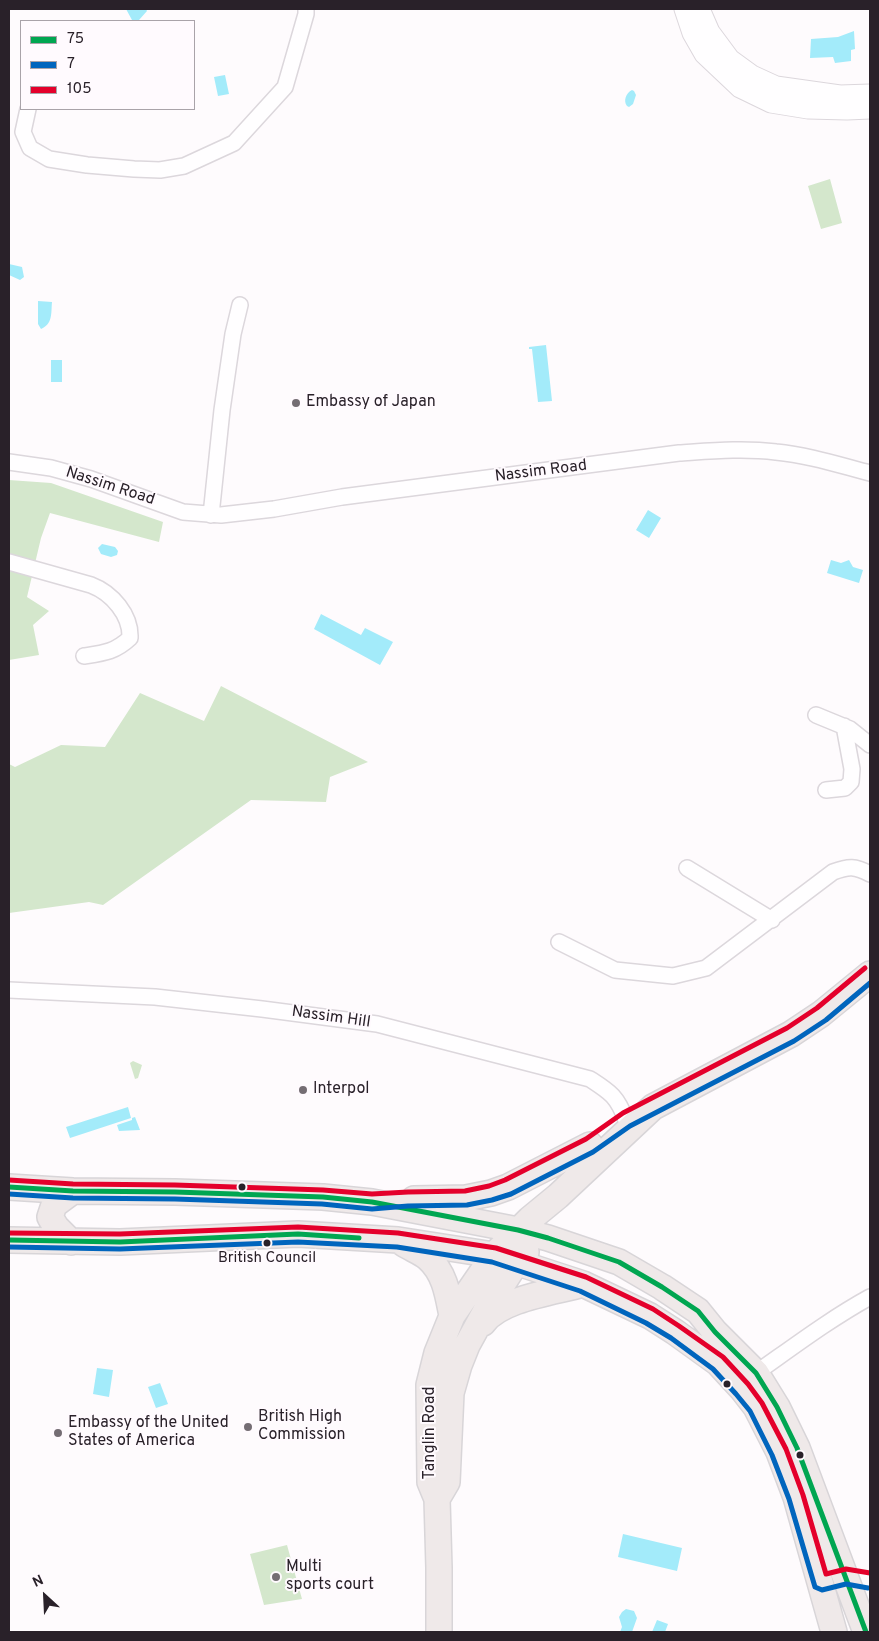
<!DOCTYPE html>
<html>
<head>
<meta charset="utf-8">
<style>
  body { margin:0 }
  #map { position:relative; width:879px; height:1641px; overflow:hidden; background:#fefbfd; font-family:Overpass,sans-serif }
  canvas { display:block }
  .frame { position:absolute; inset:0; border:10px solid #292129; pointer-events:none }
  .legend { position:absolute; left:20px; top:20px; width:175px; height:90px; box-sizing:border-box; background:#fffafe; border:1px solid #a9a3a9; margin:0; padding:6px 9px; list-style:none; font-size:15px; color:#292129 }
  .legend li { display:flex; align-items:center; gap:10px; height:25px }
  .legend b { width:25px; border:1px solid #a9a3a9 }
  .north { position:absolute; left:20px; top:1571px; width:50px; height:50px; -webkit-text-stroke:4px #fffafe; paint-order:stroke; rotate:335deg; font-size:14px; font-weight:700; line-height:20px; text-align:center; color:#292129 }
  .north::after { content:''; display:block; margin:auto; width:18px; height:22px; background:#292129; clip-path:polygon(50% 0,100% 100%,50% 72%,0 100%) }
</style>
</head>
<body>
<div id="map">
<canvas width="879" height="1641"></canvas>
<div class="frame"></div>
<ul class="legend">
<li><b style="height:6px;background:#00a651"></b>75</li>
<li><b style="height:6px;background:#0065bd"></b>7</li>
<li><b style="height:6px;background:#e4002b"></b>105</li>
</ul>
<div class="north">N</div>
</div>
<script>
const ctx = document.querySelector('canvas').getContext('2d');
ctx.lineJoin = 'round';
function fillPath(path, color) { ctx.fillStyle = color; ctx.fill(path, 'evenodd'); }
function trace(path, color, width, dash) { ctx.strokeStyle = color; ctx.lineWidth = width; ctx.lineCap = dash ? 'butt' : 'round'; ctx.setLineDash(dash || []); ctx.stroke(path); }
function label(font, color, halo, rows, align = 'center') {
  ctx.font = font + ' Overpass,sans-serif'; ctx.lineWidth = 4; ctx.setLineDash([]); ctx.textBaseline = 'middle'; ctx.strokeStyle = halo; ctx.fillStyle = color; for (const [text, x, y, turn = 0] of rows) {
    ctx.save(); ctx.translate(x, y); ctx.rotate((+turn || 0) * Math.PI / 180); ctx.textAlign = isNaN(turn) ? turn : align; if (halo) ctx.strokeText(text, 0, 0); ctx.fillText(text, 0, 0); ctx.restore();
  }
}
fillPath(new Path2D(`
  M 830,179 L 842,223 L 821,229 L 808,186 Z
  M 9,480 L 51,483 L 163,522 L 159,542 L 50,513 L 41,538 L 27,597 L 49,611 L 33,625 L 39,655 L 9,660 Z
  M 221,686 L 368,762 L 330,777 L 326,802 L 251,800 L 103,905 L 89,902 L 9,913 L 9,764 L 15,767 L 61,745 L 105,747 L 140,693 L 204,721 Z
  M 133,1061 L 142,1065 L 138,1078 L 135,1079 L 130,1063 Z
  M 287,1545 L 302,1599 L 264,1605 L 250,1554 Z`), '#d4e7cc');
fillPath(new Path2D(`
  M 126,9 L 146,9 L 147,11 L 139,20 L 132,20 Z
  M 854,31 L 855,49 L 851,50 L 851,61 L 835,63 L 833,57 L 810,58 L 811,39 L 838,37 Z
  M 225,75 L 229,94 L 218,96 L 214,77 Z
  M 632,90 L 634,91 L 636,95 L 633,104 L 629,107 L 627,106 C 623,101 626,93 632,90 Z
  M 9,264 L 22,267 L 24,277 L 20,280 L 9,275 Z
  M 38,301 L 52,302 C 51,313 53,324 41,329 L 38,324 Z
  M 546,345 L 552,401 L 538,402 L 532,349 L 529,349 L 529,347 Z
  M 51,360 L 62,360 L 62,382 L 51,382 Z
  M 648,510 L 661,518 L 649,538 L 636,530 Z
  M 102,544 L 115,547 L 118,551 L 117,555 L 111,557 L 101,554 L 98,548 Z
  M 831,560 L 841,563 L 849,560 L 853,567 L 863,570 L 859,583 L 827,573 Z
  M 321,614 L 361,635 L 365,628 L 393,642 L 380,665 L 314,629 Z
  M 128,1107 L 131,1118 L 70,1138 L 66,1127 Z
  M 135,1117 L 140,1130 L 119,1131 L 117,1125 L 132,1120 L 132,1118 Z
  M 97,1368 L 113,1370 L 109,1397 L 93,1394 Z
  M 160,1383 L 168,1404 L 156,1408 L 148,1387 Z
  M 623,1534 L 682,1548 L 677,1571 L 618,1557 Z
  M 626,1609 L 634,1611 L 637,1618 L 632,1632 L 620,1632 L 622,1627 L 619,1617 L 622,1612 Z
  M 657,1620 L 668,1624 L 665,1632 L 652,1632 Z`), '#a3ebfa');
const minor = new Path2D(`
  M 28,109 L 23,132 L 30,148 L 49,159 L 87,165 L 134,169 L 160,170 L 184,166 L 234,143 L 285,87 L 306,14 L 306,9
  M 9,462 L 51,468 L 91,479 L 183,512 L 221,515 L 274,509 L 342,497 L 679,453 C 711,451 743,448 776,452 C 808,455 839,465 870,473
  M 211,515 L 222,410 L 233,334 L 240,305
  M 9,562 L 91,585 C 112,593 131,615 130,638 C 115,652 104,653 84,656
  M 816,715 L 850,729 L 870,745
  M 826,790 L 845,788 L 851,782 L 852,769 L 844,726
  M 687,868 L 772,920
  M 559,942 L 615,970 L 673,976 L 706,968 L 833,872 C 849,866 855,866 870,874
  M 9,990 L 155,997 L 262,1009 L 377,1024 L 590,1079 C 610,1092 617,1096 626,1120
  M 756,1373 C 793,1347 830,1319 870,1297`);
const tertiary = new Path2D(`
  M 684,9 L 692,33 L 704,54 L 740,88 L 771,103 L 808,109 L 847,110 L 870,109
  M 700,9 L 710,32 L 730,59 L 752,75 L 776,86 L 840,95 L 870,94`);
const primary = new Path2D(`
  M 9,1187 L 73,1191 L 175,1192 L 323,1197 L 372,1202 L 518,1230 L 548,1238 L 619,1262 L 662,1287 L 698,1311 L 715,1332 L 756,1373 L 777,1407 L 797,1448 L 866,1632
  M 414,1199 L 466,1198 L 491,1193 L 508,1187 L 590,1145
  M 9,1240 L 120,1242 L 298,1234 L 398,1240 L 494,1255 L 583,1284 L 650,1316 L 675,1332 L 718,1363 L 742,1389 L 756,1407 L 779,1452 L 796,1497 L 834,1632
  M 71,1242 L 56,1227 L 50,1217 L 54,1205 L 73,1191
  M 404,1244 C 412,1249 421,1252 428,1258 C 445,1273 448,1295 452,1316
  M 483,1323 C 501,1298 556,1292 583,1284
  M 437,1499 L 447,1482 L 451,1393 L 459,1365 L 467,1345 L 489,1305 L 516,1263 L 526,1252
  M 439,1632 L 439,1568 L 437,1499 L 430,1482 L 429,1385 L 437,1353 L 452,1316 L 494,1255 L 530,1219 L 558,1196 L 653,1107 L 791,1034 L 821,1014 L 870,974`);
trace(minor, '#dcd7dc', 18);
trace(tertiary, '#dcd7dc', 21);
trace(primary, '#d8d5d8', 28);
trace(minor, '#fffeff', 15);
trace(tertiary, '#fffeff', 19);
trace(primary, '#efe9e9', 25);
trace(new Path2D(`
  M 9,1187 L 73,1191 L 175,1192 L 323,1197 L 372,1202 L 518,1230 L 548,1238 L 619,1262 L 662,1287 L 698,1311 L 715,1332 L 756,1373 L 777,1407 L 797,1448 L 866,1632
  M 9,1240 L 120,1242 L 298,1234 L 359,1238`), '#00a651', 5);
trace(new Path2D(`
  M 9,1194 L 73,1198 L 175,1199 L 322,1204 L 372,1209 L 408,1206 L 467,1205 L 492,1200 L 511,1194 L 593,1152 L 630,1126 L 794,1041 L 826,1020 L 870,983
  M 9,1247 L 120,1249 L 298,1242 L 397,1247 L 492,1262 L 580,1291 L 646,1323 L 671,1338 L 713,1369 L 736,1394 L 750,1411 L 772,1455 L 789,1499 L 815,1587 L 822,1590 L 846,1584 L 868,1588`), '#0065bd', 5);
trace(new Path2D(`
  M 9,1180 L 73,1184 L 175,1185 L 323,1190 L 372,1194 L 408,1192 L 465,1191 L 489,1186 L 505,1180 L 586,1139 L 623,1113 L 787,1028 L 817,1008 L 865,968
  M 9,1233 L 120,1234 L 298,1227 L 398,1233 L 496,1248 L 586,1277 L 653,1309 L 679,1326 L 723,1357 L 748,1384 L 762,1403 L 786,1449 L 803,1495 L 826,1574 L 846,1569 L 870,1573`), '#e4002b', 5);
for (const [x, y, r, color] of [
  [296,403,5,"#746d73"],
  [303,1090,5,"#746d73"],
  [242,1187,4.5,"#292129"],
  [267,1243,4.5,"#292129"],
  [727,1384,4.5,"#292129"],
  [248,1427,5,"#746d73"],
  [58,1433,5,"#746d73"],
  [800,1455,4.5,"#292129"],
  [276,1577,5,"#746d73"]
]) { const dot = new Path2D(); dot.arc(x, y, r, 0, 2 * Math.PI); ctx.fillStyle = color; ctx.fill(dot); trace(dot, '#fffafe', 2); }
label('15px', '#292129', '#fffafe', [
  ["British Council",267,1259]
]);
label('16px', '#292129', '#fffafe', [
  ["Embassy of Japan",306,403],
  ["Interpol",313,1090],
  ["British High",258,1418],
  ["Commission",258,1436],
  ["Embassy of the United",68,1424],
  ["States of America",68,1442],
  ["Multi",286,1568],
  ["sports court",286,1586]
], 'left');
label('16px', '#292129', '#fffafe', [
  ["Nassim Road",541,472,-7],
  ["Nassim Road",110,487,18],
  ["Nassim Hill",331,1018,8],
  ["Tanglin Road",431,1433,-90]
]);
</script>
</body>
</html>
